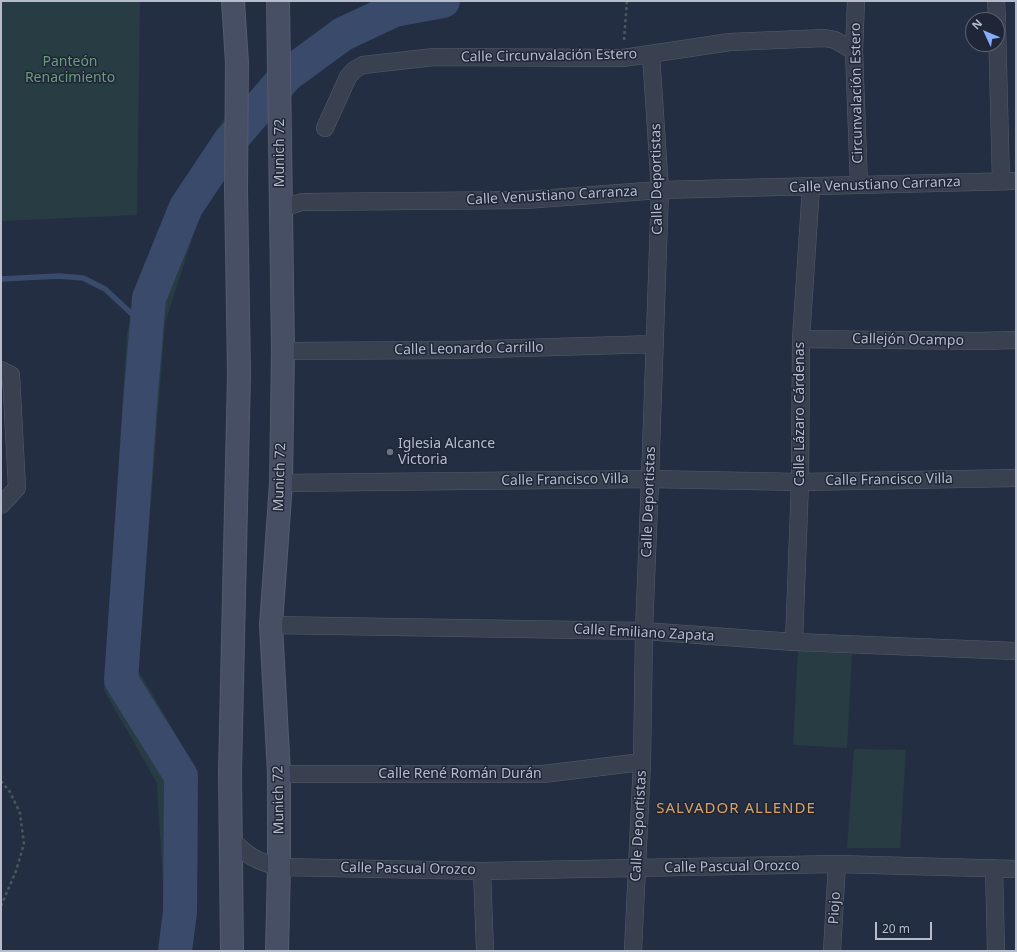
<!DOCTYPE html>
<html>
<head>
<meta charset="utf-8">
<style>
  body { margin:0 }
  #map { position:relative; width:1017px; height:952px; overflow:hidden; background:#242e42; font-family:"Noto Sans",sans-serif }
  canvas { display:block }
  .frame { position:absolute; inset:0; border:2px solid #b6bccc; pointer-events:none }
  .north { position:absolute; left:965px; top:12px; width:40px; height:40px; box-sizing:border-box; background:#1e2637; border:1px solid #5b6273; border-radius:50%; rotate:314deg; font-size:11px; font-weight:700; line-height:16px; text-align:center; color:#b6bccc }
  .north::after { content:''; display:block; margin:auto; width:14px; height:18px; background:#8aabfc; clip-path:polygon(50% 0,100% 100%,50% 72%,0 100%) }
  .scale { position:absolute; left:875px; top:922px; width:57px; height:18px; box-sizing:border-box; border:2px solid #b6bccc; border-top:0; padding-left:5px; font-size:12px; line-height:14px; white-space:nowrap; color:#b6bccc; -webkit-text-stroke:3px #1e2637; paint-order:stroke }
</style>
</head>
<body>
<div id="map">
<canvas width="1017" height="952"></canvas>
<div class="frame"></div>
<div class="north">N</div>
<div class="scale">20 m</div>
</div>
<script>
const ctx = document.querySelector('canvas').getContext('2d');
ctx.lineJoin = 'round';
function fillPath(path, color) { ctx.fillStyle = color; ctx.fill(path, 'evenodd'); }
function trace(path, color, width, dash) { ctx.strokeStyle = color; ctx.lineWidth = width; ctx.lineCap = dash ? 'butt' : 'round'; ctx.setLineDash(dash || []); ctx.stroke(path); }
function label(font, color, halo, rows, align = 'center') {
  ctx.font = font + ' "Noto Sans",sans-serif'; ctx.lineWidth = 3; ctx.setLineDash([]); ctx.textBaseline = 'middle'; ctx.strokeStyle = halo; ctx.fillStyle = color; for (const [text, x, y, turn = 0] of rows) {
    ctx.save(); ctx.translate(x, y); ctx.rotate((+turn || 0) * Math.PI / 180); ctx.textAlign = isNaN(turn) ? turn : align; if (halo) ctx.strokeText(text, 0, 0); ctx.fillText(text, 0, 0); ctx.restore();
  }
}
fillPath(new Path2D(`
  M 1,1 L 140,1 L 137,215 L 1,221 Z
  M 287,75 L 249,144 L 202,208 L 165,323 L 138,670 L 198,772 L 197,913 L 192,951 L 160,951 L 165,916 L 157,783 L 104,690 L 127,333 L 144,266 L 181,187 L 226,116 Z
  M 798,651 L 852,654 L 847,748 L 793,745 Z
  M 854,749 L 906,750 L 900,848 L 847,848 Z`), '#273d43');
trace(new Path2D(`
  M 1,279 L 59,276 L 83,278 L 105,289 L 132,314 L 146,331`), '#394a6b', 5.5);
trace(new Path2D(`
  M 175,951 L 180,912 L 181,776 L 121,680 L 140,404 L 149,298 L 186,207 L 230,141 L 287,75 L 343,34 L 394,10 L 443,1`), '#394a6b', 34);
const street = new Path2D(`
  M 856,1 L 854,51 L 859,185
  M 996,1 L 997,20
  M 997,26 L 1001,181
  M 325,128 L 348,77 L 354,70 L 363,65 L 434,57 L 623,58 L 730,42 L 825,38 L 835,40 L 854,51
  M 280,209 L 302,202 L 525,200 L 660,190 L 1016,181
  M 801,339 L 979,341 L 1016,340
  M 283,351 L 455,350 L 655,344
  M 1,370 L 11,375 L 17,488 L 1,505
  M 281,483 L 650,479 L 800,482 L 1016,478
  M 271,625 L 644,631 L 794,642 L 1016,651
  M 794,642 L 800,482 L 801,339 L 811,187
  M 279,774 L 543,774 L 642,762
  M 230,838 C 247,856 256,861 279,867 L 482,871 L 837,864 L 1016,869
  M 994,868 L 996,951
  M 482,871 L 485,951
  M 633,951 L 642,762 L 644,631 L 650,479 L 660,190 L 651,54
  M 832,951 L 837,864`);
const secondary = new Path2D(`
  M 232,951 L 230,773 L 239,374 L 236,188 L 237,63 L 233,1
  M 277,951 L 279,867 L 279,774 L 271,625 L 281,483 L 283,351 L 278,1`);
trace(street, '#545c6c', 18);
trace(secondary, '#545c6c', 24);
trace(new Path2D(`
  M 624,40 L 627,1
  M 1,781 L 10,792 L 20,813 L 24,844 L 16,871 L 1,906`), '#455a5f', 2.5, [3, 3]);
trace(street, '#394151', 17);
trace(secondary, '#474f64', 22);
for (const [x, y, r, color] of [
  [390,452,4,"#6b7280"]
]) { const dot = new Path2D(); dot.arc(x, y, r, 0, 2 * Math.PI); ctx.fillStyle = color; ctx.fill(dot); trace(dot, '#1e2637', 1.5); }
label('14px', '#b6bccc', '#1e2637', [
  ["Calle Circunvalación Estero",549,56,-1],
  ["Circunvalación Estero",857,93,-91],
  ["Munich 72",280,153,-90],
  ["Calle Deportistas",657,179,-91],
  ["Calle Venustiano Carranza",875,185,-2],
  ["Calle Venustiano Carranza",552,196,-3],
  ["Callejón Ocampo",908,340,1],
  ["Calle Leonardo Carrillo",469,349,-1],
  ["Calle Lázaro Cárdenas",800,414,-90],
  ["Munich 72",280,477,-88],
  ["Calle Francisco Villa",565,480,-1],
  ["Calle Francisco Villa",889,480,-1],
  ["Calle Deportistas",649,502,-88],
  ["Calle Emiliano Zapata",644,633,3],
  ["Calle René Román Durán",460,774],
  ["Munich 72",279,800,-91],
  ["Calle Deportistas",639,826,-87],
  ["Calle Pascual Orozco",732,867,-1],
  ["Calle Pascual Orozco",408,869,1],
  ["Piojo",835,908,-87]
]);
label('14px', '#6c9d7c', '#1e2637', [
  ["Panteón",70,62],
  ["Renacimiento",70,78]
]);
label('14px', '#b6bccc', '#1e2637', [
  ["Iglesia Alcance",398,444],
  ["Victoria",398,460]
], 'left');
ctx.letterSpacing = '1px';
label('15px', '#daa162', '#1e2637', [
  ["SALVADOR ALLENDE",736,809]
]);
ctx.letterSpacing = '0px';
</script>
</body>
</html>
